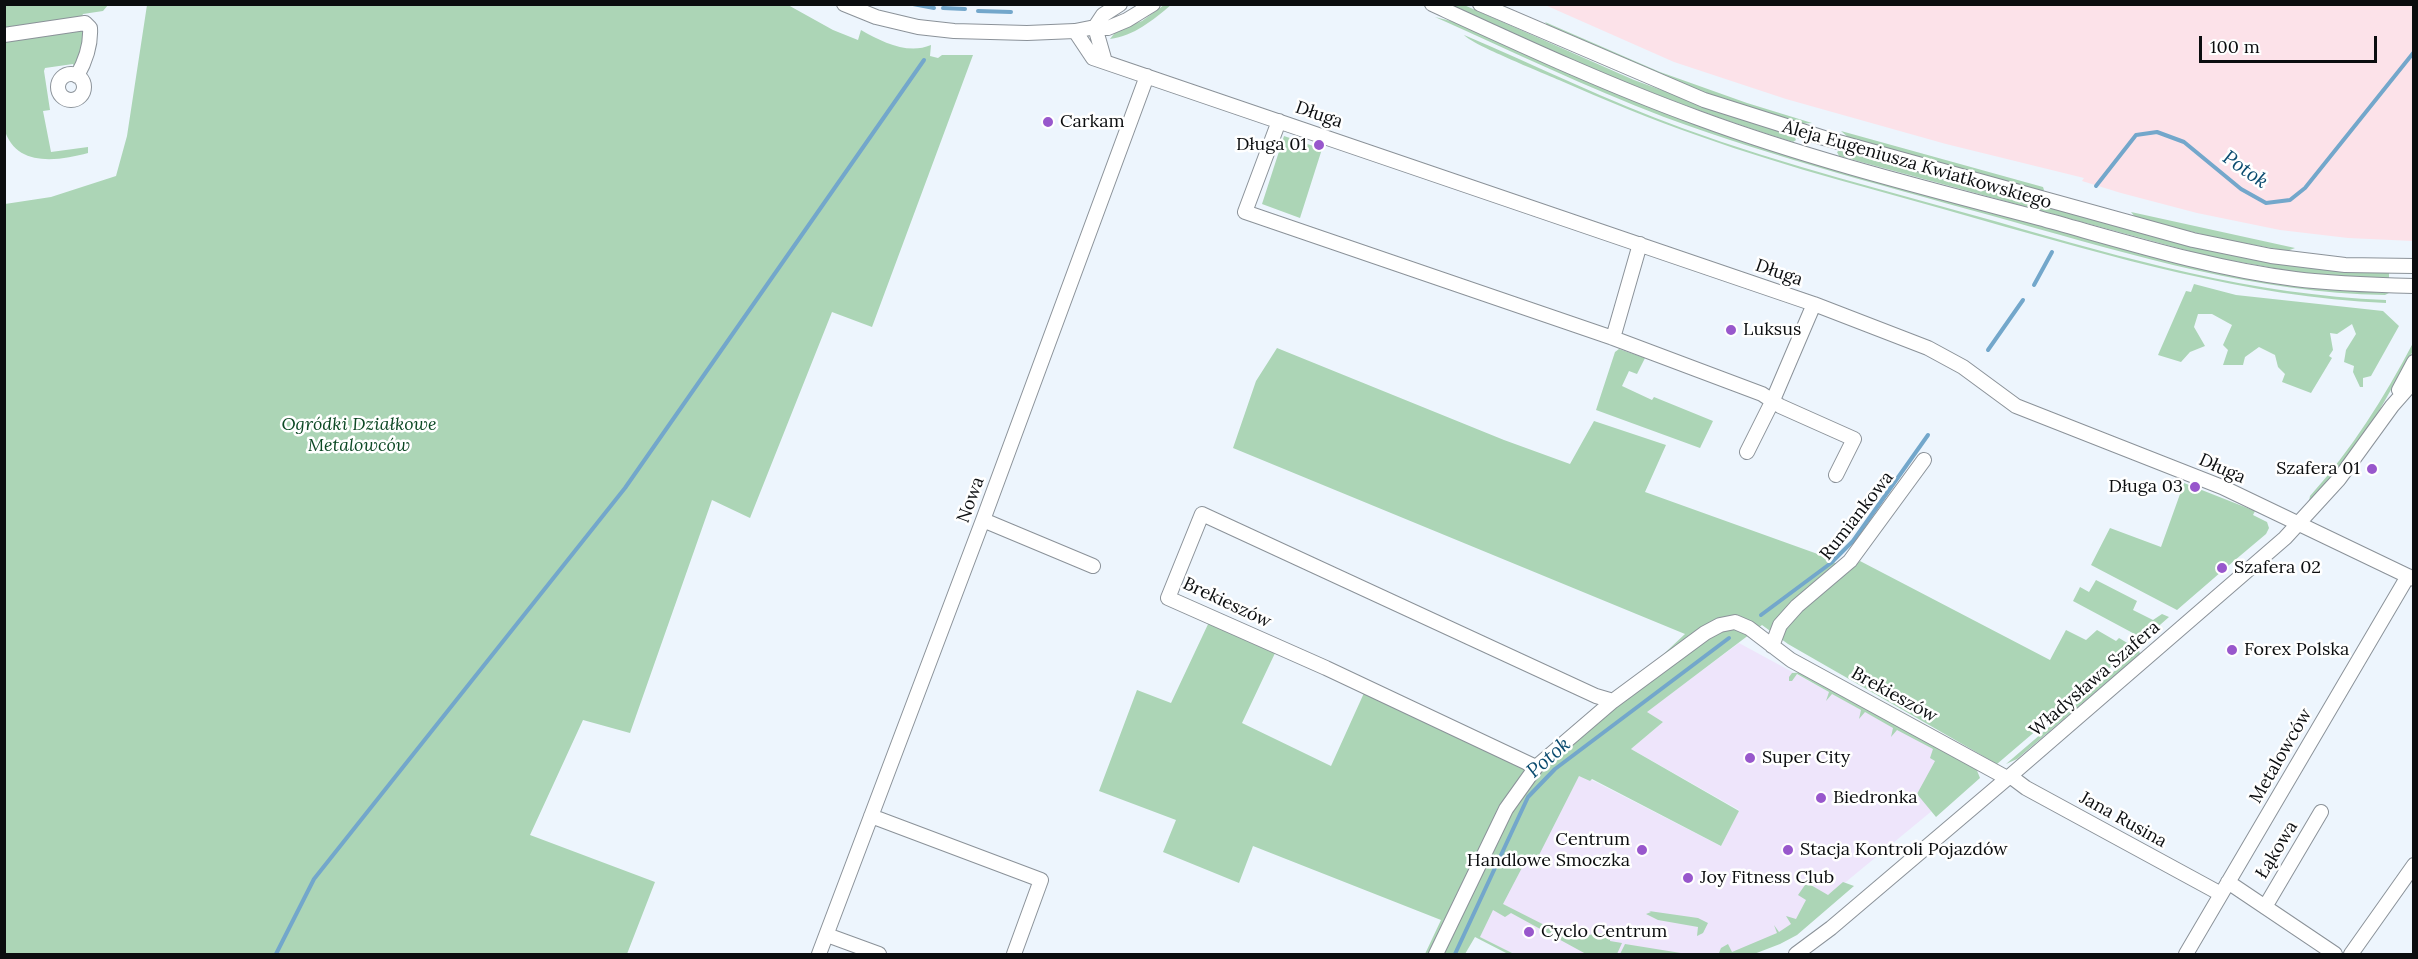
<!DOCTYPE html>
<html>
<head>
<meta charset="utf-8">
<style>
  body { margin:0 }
  #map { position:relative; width:2418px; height:959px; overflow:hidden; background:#edf5fd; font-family:Lora,serif }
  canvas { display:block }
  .frame { position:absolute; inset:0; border:6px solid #0b0d0f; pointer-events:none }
  .scale { position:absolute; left:2199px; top:36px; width:178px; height:27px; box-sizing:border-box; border:3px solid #0b0d0f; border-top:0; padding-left:8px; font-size:18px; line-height:21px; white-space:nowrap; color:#0b0d0f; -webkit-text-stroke:4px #fff; paint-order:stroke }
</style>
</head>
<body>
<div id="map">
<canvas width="2418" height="959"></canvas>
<div class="frame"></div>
<div class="scale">100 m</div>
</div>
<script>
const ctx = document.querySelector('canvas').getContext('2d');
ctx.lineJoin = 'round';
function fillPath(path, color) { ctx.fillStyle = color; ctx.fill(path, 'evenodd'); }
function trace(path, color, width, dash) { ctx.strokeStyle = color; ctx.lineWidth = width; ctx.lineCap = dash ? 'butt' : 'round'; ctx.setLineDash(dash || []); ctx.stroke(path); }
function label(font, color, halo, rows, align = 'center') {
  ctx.font = font + ' Lora,serif'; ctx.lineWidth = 5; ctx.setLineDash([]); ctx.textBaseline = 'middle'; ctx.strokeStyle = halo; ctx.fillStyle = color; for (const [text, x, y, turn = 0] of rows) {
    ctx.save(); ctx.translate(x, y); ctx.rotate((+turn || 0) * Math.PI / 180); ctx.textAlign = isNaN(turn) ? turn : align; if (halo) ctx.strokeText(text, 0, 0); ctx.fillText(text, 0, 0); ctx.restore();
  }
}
fillPath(new Path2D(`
  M 1739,643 L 1936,750 L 1973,777 L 1801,919 L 1778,934 L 1731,954 L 1514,954 L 1480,937 L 1495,903 L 1578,773 L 1721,846 L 1739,810 L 1631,749 L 1663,722 L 1646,712 Z`), '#eee5fb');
fillPath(new Path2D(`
  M 1545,5 L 2413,5 L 2413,241 L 2348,238 L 2280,230 L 2197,213 L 2121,193 L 2082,181 L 2084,178 L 1946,144 L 1786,99 L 1674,62 Z`), '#fce2e9');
fillPath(new Path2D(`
  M 4,5 L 108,5 L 103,11 L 83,14 L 81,18 C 87,33 87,56 74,67 L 73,64 L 45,68 L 44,71 L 50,110 L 43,111 L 51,152 L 88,147 L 88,153 C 58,161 15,168 4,128 Z
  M 147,5 L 788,5 L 833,30 L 858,40 L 861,30 C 882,42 908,55 931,45 L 930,56 L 938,58 L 942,55 L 973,55 L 872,327 L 832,312 L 750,518 L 712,500 L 630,733 L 583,720 L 530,835 L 655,882 L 627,954 L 5,954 L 5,204 L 51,197 L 116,176 L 127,136 Z
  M 1164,5 L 1171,5 C 1153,20 1134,36 1110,39 L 1117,30 L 1142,21 Z
  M 1448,5 L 1464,5 L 1634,80 L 1724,113 L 1794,136 L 1796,140 L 1793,142 C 1674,106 1562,56 1448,5 Z
  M 1435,17 L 1455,22 L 1643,104 L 1797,157 L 2148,255 L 2333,289 L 2389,293 L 2385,295 C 2258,293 2135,256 2014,222 C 1896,189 1778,159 1664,117 C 1586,87 1511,51 1435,17 Z
  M 1545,22 L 1660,72 L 1747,103 L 1812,123 L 1800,124 L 1703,92 L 1549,27 Z
  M 1464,35 C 1537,66 1608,101 1682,128 C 1786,166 1892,192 1998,222 C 2126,259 2253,295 2386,300 L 2386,303 C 2246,297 2113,257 1978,219 C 1885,192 1791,169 1699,136 C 1652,120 1605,100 1559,80 C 1541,72 1473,45 1464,35 Z
  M 1841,131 L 2043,187 L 2044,190 L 2043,192 L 1849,138 Z
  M 1284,136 L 1322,149 L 1300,218 L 1262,204 Z
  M 1841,149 L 2184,244 L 2358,272 L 2389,273 L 2389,280 L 2296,272 L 2211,257 L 1839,156 L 1837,152 Z
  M 2131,212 L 2295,248 L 2287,251 L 2217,238 L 2136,218 Z
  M 2194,284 L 2236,295 L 2383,311 L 2399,326 L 2371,376 L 2363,378 L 2363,387 L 2360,387 L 2353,372 L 2354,366 L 2344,362 L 2346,350 L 2356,334 L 2352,324 L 2337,334 L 2330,333 L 2333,350 L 2329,356 L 2332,358 L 2311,393 L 2282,382 L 2285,374 L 2278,367 L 2275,355 L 2259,347 L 2245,357 L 2243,365 L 2223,365 L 2228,350 L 2223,345 L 2232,325 L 2212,314 L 2198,314 L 2194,327 L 2205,346 L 2190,352 L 2181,362 L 2158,355 L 2186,291 L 2191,292 Z
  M 2413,343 L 2413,351 L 2375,418 L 2335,473 L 2309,501 L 2310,496 C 2352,449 2384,398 2413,343 Z
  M 1277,348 L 1504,440 L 1570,464 L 1594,421 L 1666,445 L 1645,492 L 1826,557 L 1849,572 L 1860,561 L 2050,660 L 2066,630 L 2086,640 L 2097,630 L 2116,641 L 2119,638 L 2134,647 L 1997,764 L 1788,644 L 1762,625 L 1647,712 L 1663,722 L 1631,749 L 1739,811 L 1721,846 L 1592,779 L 1590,781 L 1579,776 L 1538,857 L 1533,854 L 1529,862 L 1526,860 L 1503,904 L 1572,939 L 1577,932 L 1588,935 L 1611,932 L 1610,941 L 1622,943 L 1617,954 L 1586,954 L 1511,913 L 1505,917 L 1493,910 L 1480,937 L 1514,954 L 1508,954 L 1475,937 L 1465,954 L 1425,954 L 1441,920 L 1253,846 L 1239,883 L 1163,852 L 1176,820 L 1099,791 L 1137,690 L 1171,703 L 1210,620 L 1276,651 L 1242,723 L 1331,766 L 1364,693 L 1524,764 L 1543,758 L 1604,710 L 1685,634 L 1233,448 L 1256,381 Z
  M 1619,349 L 1645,358 L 1637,374 L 1629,371 L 1622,386 L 1652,400 L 1654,397 L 1713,421 L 1700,448 L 1596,410 L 1615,352 Z
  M 2184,483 L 2255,511 L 2253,515 L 2267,522 L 2269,528 L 2266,534 L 2228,566 L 2225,564 L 2219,569 L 2221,572 L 2177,610 L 2091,565 L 2110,528 L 2161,547 Z
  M 2096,580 L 2137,601 L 2133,610 L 2153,620 L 2162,614 L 2169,617 L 2144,639 L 2073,601 L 2080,587 L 2089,592 Z
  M 2139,650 L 2140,654 L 2017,759 L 2006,764 Z
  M 1806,672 L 1976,768 L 1980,778 L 1936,817 L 1917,794 L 1935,761 L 1930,758 L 1933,749 L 1897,730 L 1891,737 L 1893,728 L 1865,712 L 1859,719 L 1861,710 L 1832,694 L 1826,701 L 1829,692 L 1797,674 L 1792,681 L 1789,681 L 1789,677 L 1792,673 Z
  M 1843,882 L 1854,886 L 1797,935 L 1780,944 L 1754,954 L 1719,953 L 1721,948 L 1728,944 L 1732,952 L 1777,933 L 1774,925 L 1779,932 L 1791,924 L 1786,916 L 1796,919 L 1806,900 L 1798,895 L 1805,885 L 1809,884 L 1828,895 Z
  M 1649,911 L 1698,918 L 1708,923 L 1703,933 L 1697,936 L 1698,927 L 1658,920 L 1646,914 L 1651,912 Z
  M 1625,944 L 1687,954 L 1620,954 Z`), '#acd5b6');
trace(new Path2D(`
  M 913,4 L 934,8
  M 943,8 L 965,9
  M 978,11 L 1011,12
  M 2096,186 L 2136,135 L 2157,132 L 2184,142 L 2241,189 L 2266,203 L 2290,200 L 2305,188 L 2414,52
  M 2034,285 L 2052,252
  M 1988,350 L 2023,300
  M 1761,615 L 1831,563 L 1853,541 L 1928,435
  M 276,954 L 314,879 L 625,488 L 924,60
  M 1455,954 L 1528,797 L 1555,769 L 1729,638`), '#73a7cb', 4);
const minor = new Path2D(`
  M 844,4 L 876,17 L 918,27 L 954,31 L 1027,33 L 1075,31 L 1095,27 L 1108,28 L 1127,20 L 1153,4
  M 1432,4 C 1519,44 1607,85 1698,118 C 1809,159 1925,188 2039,218 C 2123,241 2208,268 2295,279 C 2334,284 2374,285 2414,286
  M 1480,4 L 1704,100 L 1824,138 L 2193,240 L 2271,256 L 2345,265 L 2414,266
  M 1095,27 L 1105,62
  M 1095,27 L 1103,15 L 1120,4
  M 1075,31 L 1093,58 L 1814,304 L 1928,348 L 1963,367 L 2016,406 L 2222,487 L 2414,579
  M 4,35 L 85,23 L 90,28 C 91,44 85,62 77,76
  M58 87a13 13 0 1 1 26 0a13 13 0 1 1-26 0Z
  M 1279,121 L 1245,212 L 1613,338 L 1762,394 L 1780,406 L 1854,439 L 1836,475
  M 1613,338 L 1640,244
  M 2399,390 L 2414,362
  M 1747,452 L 1773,400 L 1814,304
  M 983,520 L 1093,566
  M 1772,646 L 1780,625 L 1797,606 L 1850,561 L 1924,460
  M 1613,701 L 1536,767 L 1326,668 L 1168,598 L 1202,514 L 1596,696 L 1613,701 L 1705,633 L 1720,625 L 1735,622 L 1749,628 L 1791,660 L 2007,778
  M 2010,776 L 2026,788 L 2221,894
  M 871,816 L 1041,880 L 1014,954
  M 2228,882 L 2335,954
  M 2265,907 L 2321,812
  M 827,935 L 879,954
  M 819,954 L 983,520 L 1147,76
  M 1436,954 L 1506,809 L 1536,767
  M 1796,954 L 1831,928 L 2010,776 L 2285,538 L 2339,479 L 2392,406 L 2414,381
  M 2186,954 L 2408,576
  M 2351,954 L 2414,865`);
trace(minor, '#8b9299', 16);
trace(minor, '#fff', 14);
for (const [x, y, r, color] of [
  [1048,122,6,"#9857cc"],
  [1319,145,6,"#9857cc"],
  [1731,330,6,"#9857cc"],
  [2372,469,6,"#9857cc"],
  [2195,487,6,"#9857cc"],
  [2222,568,6,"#9857cc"],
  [2232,650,6,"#9857cc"],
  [1750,758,6,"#9857cc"],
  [1821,798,6,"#9857cc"],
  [1642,850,6,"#9857cc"],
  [1788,850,6,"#9857cc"],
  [1688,878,6,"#9857cc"],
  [1529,932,6,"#9857cc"]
]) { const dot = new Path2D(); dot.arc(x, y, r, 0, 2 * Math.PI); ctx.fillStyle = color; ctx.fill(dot); trace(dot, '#fff', 2); }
label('18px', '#0b0d0f', '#fff', [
  ["Długa",1319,115,19],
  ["Aleja Eugeniusza Kwiatkowskiego",1917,165,16],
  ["Długa",1779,273,19],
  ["Długa",2222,469,24],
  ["Nowa",971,500,-70],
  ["Rumiankowa",1857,516,-52],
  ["Brekieszów",1227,603,25],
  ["Władysława Szafera",2095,679,-41],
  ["Brekieszów",1894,695,29],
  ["Metalowców",2281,756,-60],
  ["Jana Rusina",2123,820,29],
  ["Łąkowa",2277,850,-59]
]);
label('18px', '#0b0d0f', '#fff', [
  ["Carkam",1060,122],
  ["Długa 01",1307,145,"right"],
  ["Luksus",1743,330],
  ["Szafera 01",2360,469,"right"],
  ["Długa 03",2183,487,"right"],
  ["Szafera 02",2234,568],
  ["Forex Polska",2244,650],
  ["Super City",1762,758],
  ["Biedronka",1833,798],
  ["Centrum",1630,840,"right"],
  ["Handlowe Smoczka",1630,861,"right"],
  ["Stacja Kontroli Pojazdów",1800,850],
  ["Joy Fitness Club",1700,878],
  ["Cyclo Centrum",1541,932]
], 'left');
label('italic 18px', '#0d4925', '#fff', [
  ["Ogródki Działkowe",359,425],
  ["Metalowców",359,446]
]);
label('italic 20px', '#0a4b6f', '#fff', [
  ["Potok",2245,170,35],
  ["Potok",1549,758,-41]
]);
</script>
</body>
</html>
